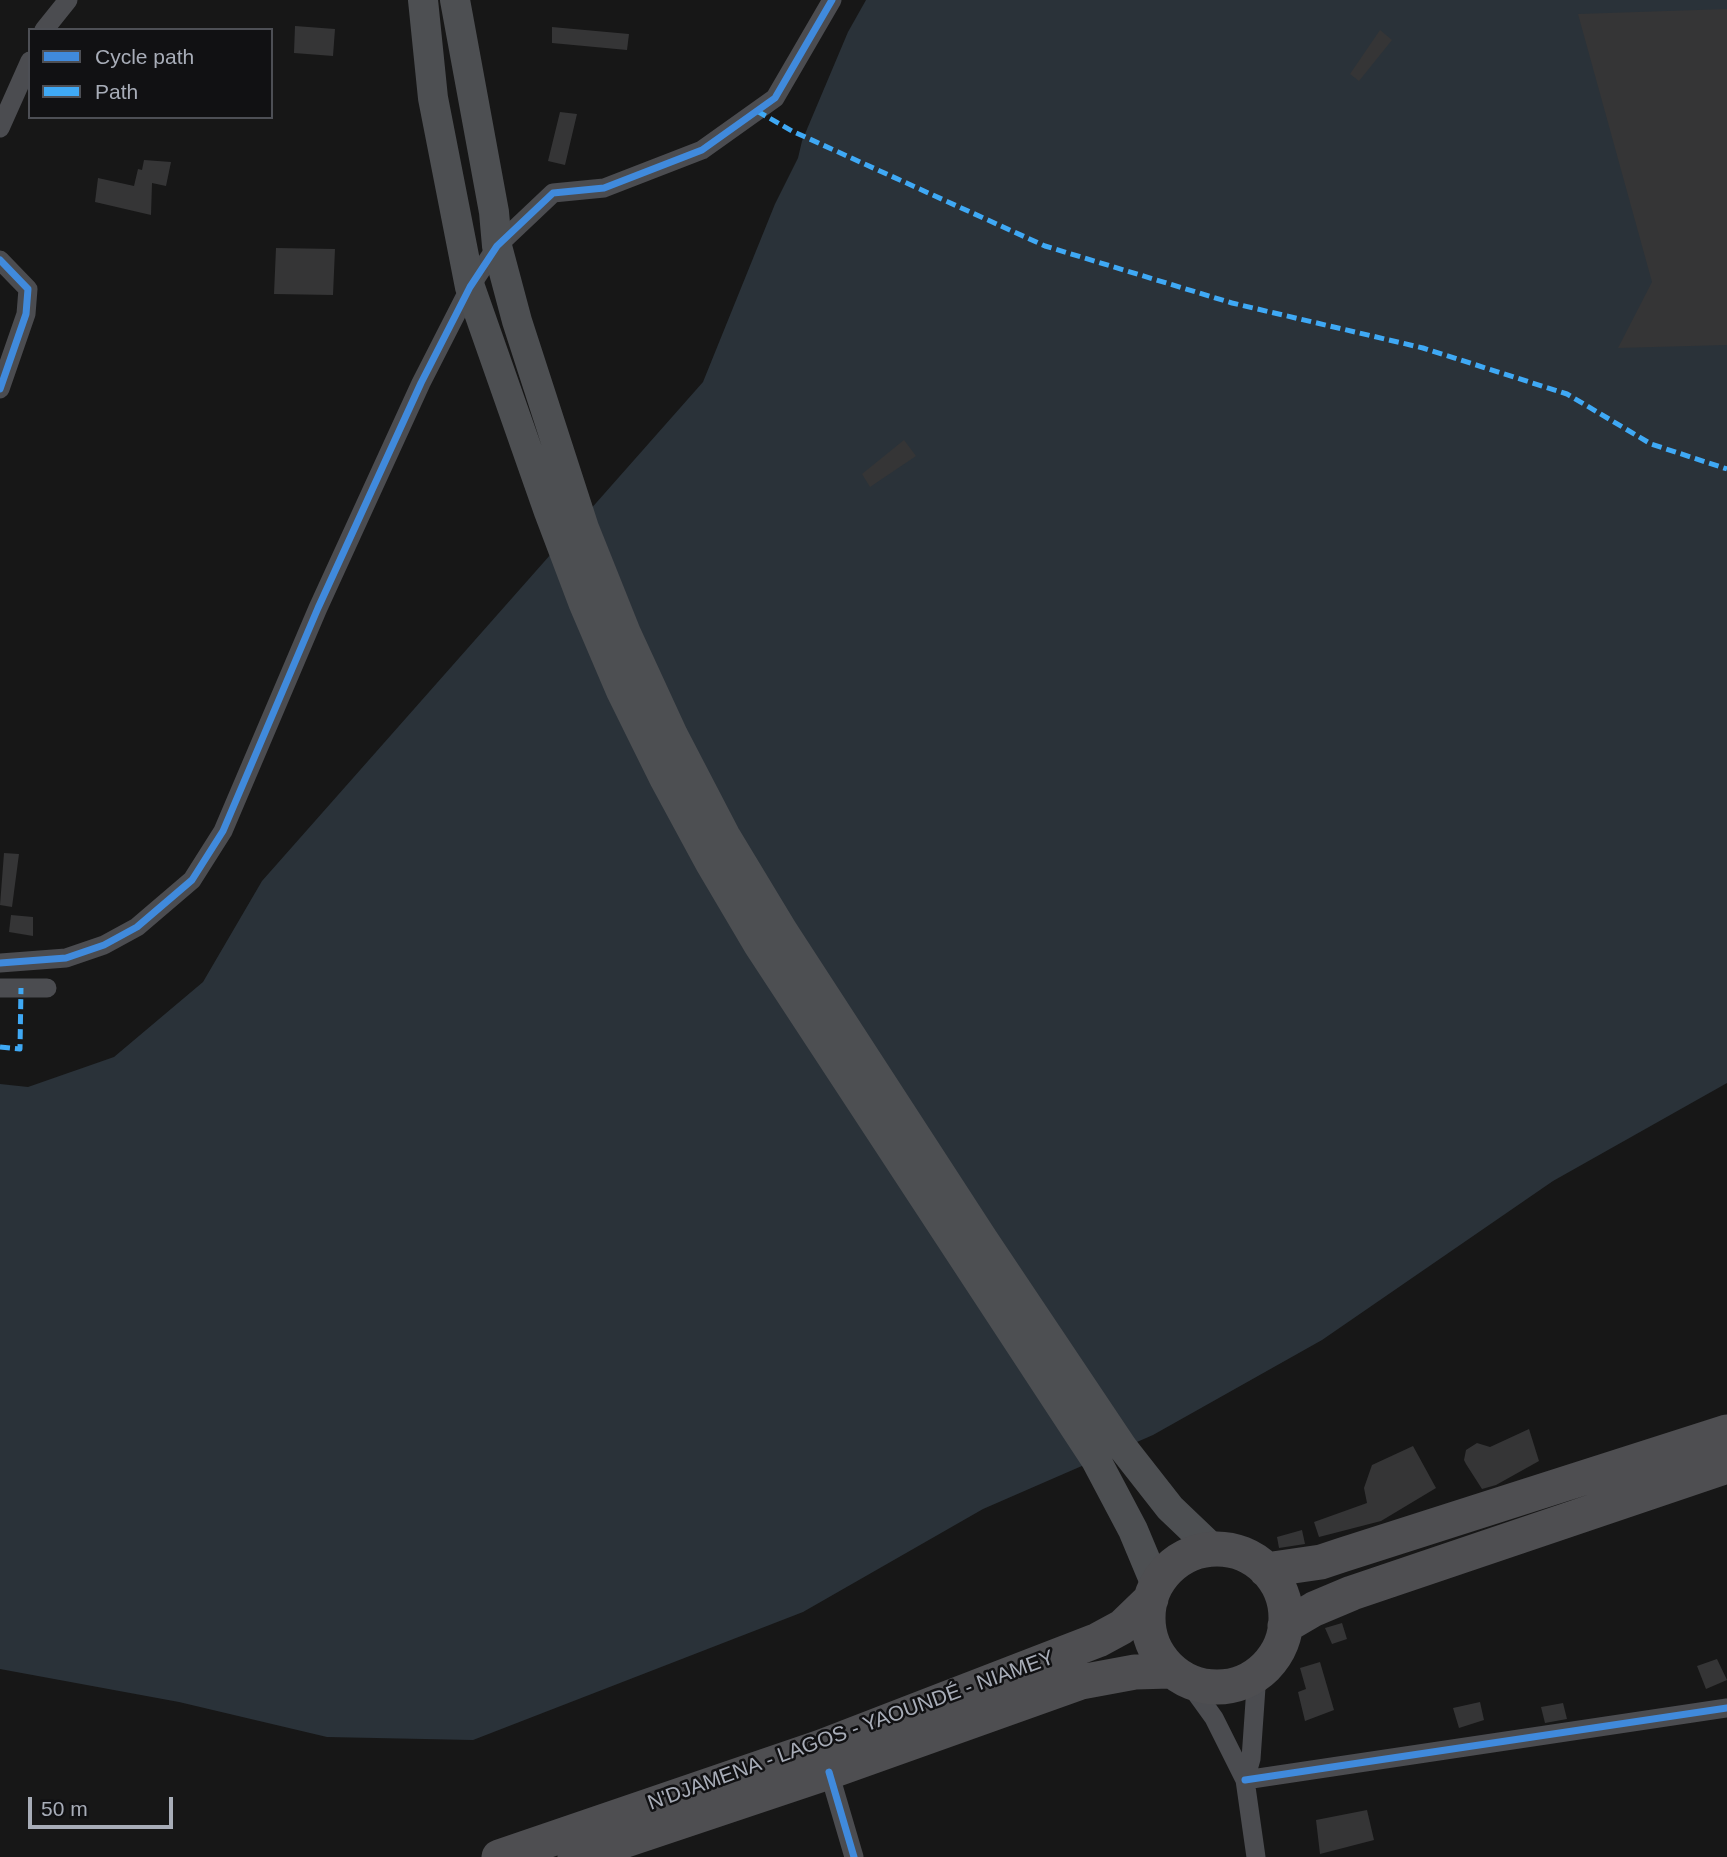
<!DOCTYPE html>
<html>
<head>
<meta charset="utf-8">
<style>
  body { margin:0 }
  #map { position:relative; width:1727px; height:1857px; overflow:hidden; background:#171717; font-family:Helvetica,sans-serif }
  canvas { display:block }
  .legend { position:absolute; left:28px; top:28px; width:245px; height:91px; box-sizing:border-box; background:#111113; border:2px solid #4d4f55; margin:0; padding:9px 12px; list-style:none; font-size:21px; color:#a8adb8 }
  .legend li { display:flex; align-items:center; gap:14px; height:35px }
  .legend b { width:35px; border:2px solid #4d4f55 }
  .scale { position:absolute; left:28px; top:1797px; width:145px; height:32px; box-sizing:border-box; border:4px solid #a8adb8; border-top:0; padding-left:9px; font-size:21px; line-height:24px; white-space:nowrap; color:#a8adb8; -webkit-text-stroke:5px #111113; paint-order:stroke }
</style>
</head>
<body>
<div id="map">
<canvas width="1727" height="1857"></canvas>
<ul class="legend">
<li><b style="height:9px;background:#408adc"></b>Cycle path</li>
<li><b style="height:9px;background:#3fa9f5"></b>Path</li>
</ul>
<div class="scale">50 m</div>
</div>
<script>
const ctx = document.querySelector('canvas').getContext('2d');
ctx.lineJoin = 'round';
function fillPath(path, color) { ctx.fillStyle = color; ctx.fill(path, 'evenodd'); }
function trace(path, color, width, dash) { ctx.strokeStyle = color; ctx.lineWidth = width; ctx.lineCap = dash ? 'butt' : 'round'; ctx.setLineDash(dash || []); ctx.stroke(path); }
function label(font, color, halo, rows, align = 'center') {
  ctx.font = font + ' Helvetica,sans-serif'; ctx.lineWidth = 5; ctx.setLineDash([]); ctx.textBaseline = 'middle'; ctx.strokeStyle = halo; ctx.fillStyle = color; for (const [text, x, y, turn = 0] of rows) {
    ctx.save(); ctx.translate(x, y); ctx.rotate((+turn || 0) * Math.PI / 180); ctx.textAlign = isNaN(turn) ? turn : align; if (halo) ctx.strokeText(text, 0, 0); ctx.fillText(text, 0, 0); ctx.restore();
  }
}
fillPath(new Path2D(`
  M 866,0 L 1727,0 L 1727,1083 L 1553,1181 L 1322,1340 L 1153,1435 L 983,1509 L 803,1612 L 473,1740 L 327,1737 L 179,1702 L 0,1669 L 0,1084 L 28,1087 L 114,1057 L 203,982 L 262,881 L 703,382 L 775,204 L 798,158 L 802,141 L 848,32 Z`), '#2a3239');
fillPath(new Path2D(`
  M 1727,9 L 1727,345 L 1618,348 L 1652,282 L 1578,14 Z
  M 295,26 L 335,29 L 333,56 L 294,53 Z
  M 552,27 L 629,34 L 627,50 L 552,43 Z
  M 1380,30 L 1392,40 L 1359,81 L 1350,74 Z
  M 560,112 L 577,114 L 565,165 L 548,161 Z
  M 144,160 L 171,162 L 166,186 L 152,183 L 151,215 L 95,202 L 98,178 L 134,186 L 138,169 L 142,170 Z
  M 276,248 L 335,249 L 333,295 L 274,294 Z
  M 904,440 L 916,456 L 870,487 L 862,474 Z
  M 4,853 L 19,854 L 12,907 L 0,905 Z
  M 11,915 L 33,917 L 33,936 L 9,932 Z
  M 1529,1429 L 1539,1461 L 1496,1485 L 1482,1489 L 1466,1464 L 1464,1460 L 1466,1450 L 1477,1443 L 1490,1447 Z
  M 1413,1446 L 1436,1488 L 1381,1521 L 1319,1537 L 1314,1522 L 1367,1503 L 1364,1488 L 1372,1465 Z
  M 1302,1530 L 1305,1544 L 1279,1548 L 1277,1537 Z
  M 1342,1623 L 1347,1639 L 1332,1644 L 1325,1628 Z
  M 1717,1659 L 1727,1680 L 1706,1689 L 1697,1666 Z
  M 1320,1662 L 1334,1710 L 1305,1721 L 1298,1692 L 1306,1689 L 1300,1668 Z
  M 1480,1702 L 1484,1720 L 1459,1728 L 1453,1708 Z
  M 1563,1703 L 1567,1719 L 1545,1723 L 1541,1707 Z
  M 1367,1810 L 1374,1840 L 1320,1854 L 1316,1820 Z`), '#353536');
trace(new Path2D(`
  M 44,30 L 68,0
  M 0,128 L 30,61
  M 0,260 L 28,289 L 26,314 L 0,389
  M 0,963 L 66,958 L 104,945 L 137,927 L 192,880 L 223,831 L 318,608 L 421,383 L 470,287 L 497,246 L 553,193 L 604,188 L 702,150 L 775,98 L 832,0
  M 0,988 L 47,988
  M 1188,1682 L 1214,1718 L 1245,1780 L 1256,1857
  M 829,1772 L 854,1857
  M 1245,1780 L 1727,1708
  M 1245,1780 L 1251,1759 L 1257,1673`), '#4b4c50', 19);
trace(new Path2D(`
  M 423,0 L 433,98 L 470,287 L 549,512 L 583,602 L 621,691 L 664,778 L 710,863 L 759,946 L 1096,1460 L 1133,1530 L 1156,1585
  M 455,0 L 494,212 L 497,246 L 517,321 L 584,528 L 626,633 L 673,735 L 725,835 L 783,931 L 983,1239 L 1123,1448 L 1170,1508 L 1214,1550`), '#4d4f52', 30);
trace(new Path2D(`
  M1148 1618a69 69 0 1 1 138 0a69 69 0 1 1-138 0Z
  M 1266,1570 L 1321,1562 L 1342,1555 L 1727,1432
  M 1285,1626 L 1314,1609 L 1352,1593 L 1727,1466
  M 499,1857 L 821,1747 L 1098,1640 L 1122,1627 L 1151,1599
  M 575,1857 L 829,1772 L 1081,1682 L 1135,1672 L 1170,1671`), '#4e4e51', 35);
trace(new Path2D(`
  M 757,111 L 792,131 L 1045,246 L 1232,303 L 1423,348 L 1567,394 L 1651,444 L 1727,469
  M 0,1047 L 20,1049 L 21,988`), '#3fa9f5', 5, [10, 5]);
trace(new Path2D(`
  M 0,260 L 28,289 L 26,314 L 0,389
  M 0,963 L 66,958 L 104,945 L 137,927 L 192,880 L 223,831 L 318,608 L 421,383 L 470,287 L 497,246 L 553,193 L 604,188 L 702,150 L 775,98 L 832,0
  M 829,1772 L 854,1857
  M 1245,1780 L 1727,1708`), '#408adc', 7);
label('21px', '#a8adb8', '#111113', [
  ["N'DJAMENA - LAGOS - YAOUNDÉ - NIAMEY",851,1731,-20]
]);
</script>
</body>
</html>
